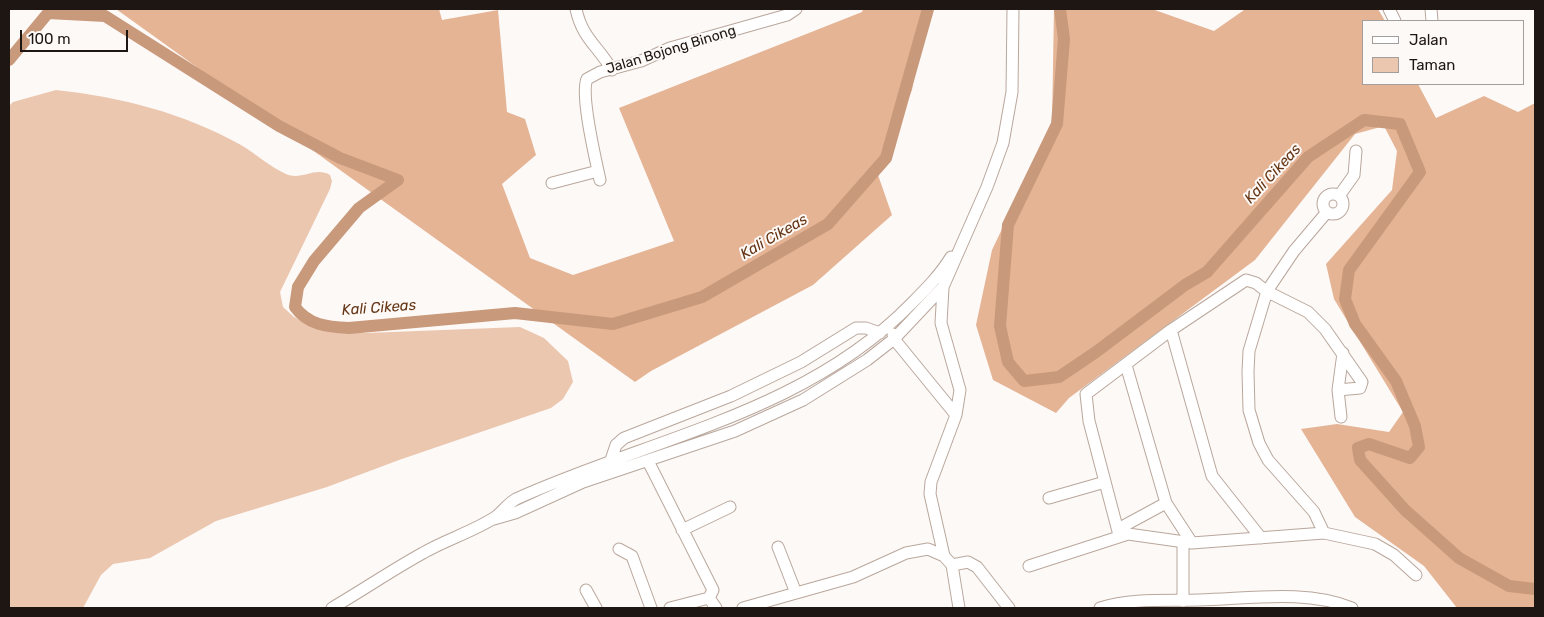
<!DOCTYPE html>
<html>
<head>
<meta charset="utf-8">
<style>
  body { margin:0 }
  #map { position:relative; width:1544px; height:617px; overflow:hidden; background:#fdf9f7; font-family:Rubik,sans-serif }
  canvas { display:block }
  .frame { position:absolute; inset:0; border:10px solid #1d1612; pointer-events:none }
  .legend { position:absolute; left:1362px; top:20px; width:162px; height:65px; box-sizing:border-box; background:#fdf9f7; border:1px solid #a39e9b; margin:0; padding:6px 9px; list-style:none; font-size:15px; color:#1d1612 }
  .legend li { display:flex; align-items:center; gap:10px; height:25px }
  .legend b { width:25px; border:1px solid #a39e9b }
  .scale { position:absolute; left:20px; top:30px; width:108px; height:22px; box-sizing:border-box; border:2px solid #1d1612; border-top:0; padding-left:6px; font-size:15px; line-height:18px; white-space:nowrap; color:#1d1612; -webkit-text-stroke:4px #fdf9f7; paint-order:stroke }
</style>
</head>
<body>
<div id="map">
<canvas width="1544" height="617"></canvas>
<div class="frame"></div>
<ul class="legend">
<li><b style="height:6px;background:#fff"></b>Jalan</li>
<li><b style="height:14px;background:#ebc7b0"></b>Taman</li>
</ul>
<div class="scale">100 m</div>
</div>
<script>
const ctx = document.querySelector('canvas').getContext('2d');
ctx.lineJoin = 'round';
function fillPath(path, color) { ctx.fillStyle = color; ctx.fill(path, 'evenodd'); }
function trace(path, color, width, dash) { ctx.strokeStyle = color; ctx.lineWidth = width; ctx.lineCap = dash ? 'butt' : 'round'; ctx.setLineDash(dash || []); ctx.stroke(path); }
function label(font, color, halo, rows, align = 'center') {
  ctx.font = font + ' Rubik,sans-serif'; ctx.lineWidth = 4; ctx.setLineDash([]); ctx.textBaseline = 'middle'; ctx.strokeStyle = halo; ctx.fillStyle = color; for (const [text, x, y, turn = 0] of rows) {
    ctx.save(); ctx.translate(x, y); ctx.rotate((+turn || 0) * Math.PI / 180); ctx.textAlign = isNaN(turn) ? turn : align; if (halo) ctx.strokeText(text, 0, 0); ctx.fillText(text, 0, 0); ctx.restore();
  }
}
fillPath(new Path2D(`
  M 56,90 C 121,97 184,113 241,145 C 256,154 270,167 286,174 C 302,181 315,166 330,175 L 332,181 L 330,189 L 280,292 L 283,307 L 294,317 L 319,330 L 366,333 L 520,327 L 544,338 L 568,361 L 573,382 L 563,399 L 551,408 L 399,460 L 327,487 L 216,521 L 150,558 L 113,564 L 101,575 L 83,608 L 9,608 L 9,106 L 13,102 Z`), '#ebc7b0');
fillPath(new Path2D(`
  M 116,9 L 439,9 L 442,20 L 498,10 L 507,112 L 525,119 L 536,155 L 502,184 L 530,258 L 573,275 L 674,241 L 619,108 L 862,12 L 863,9 L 925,9 L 912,90 L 877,172 L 892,215 L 813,285 L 651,371 L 635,382 Z
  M 1054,9 L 1152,9 L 1214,31 L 1244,10 L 1378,9 L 1385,21 L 1363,21 L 1363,84 L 1418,84 L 1436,118 L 1484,96 L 1518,112 L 1535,103 L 1535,608 L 1457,608 L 1424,566 L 1355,517 L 1301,429 L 1337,424 L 1389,432 L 1403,412 L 1334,299 L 1326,264 L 1392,190 L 1397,151 L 1384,126 L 1355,134 L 1255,260 L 1069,398 L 1056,413 L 993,380 L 976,325 L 992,250 L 1052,124 Z`), '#e5b495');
trace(new Path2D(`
  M 1060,9 L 1064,39 L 1057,124 L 1008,225 L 1000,326 L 1008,362 L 1024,381 L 1059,377 L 1096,352 L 1185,285 L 1207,272 L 1308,157 L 1364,120 L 1400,124 L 1420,172 L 1349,270 L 1345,299 L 1355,324 L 1396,381 L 1415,426 L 1419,447 L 1410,458 L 1369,444 L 1358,448 L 1360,460 L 1405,510 L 1459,558 L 1509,586 L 1535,589
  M 9,60 L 48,13 L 105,16 L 279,126 L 340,158 L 398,180 L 359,208 L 314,261 L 298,287 L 295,307 C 308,325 327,327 349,328 L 515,313 L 613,324 L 702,297 L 828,224 L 886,158 L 928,9`), '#c9997b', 12);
const minor = new Path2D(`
  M 576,9 C 582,38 598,46 612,70
  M 1389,9 L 1395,21
  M 1431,9 L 1432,21
  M 600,180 C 596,161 580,95 587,79 L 600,72 L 641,61 L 670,48 L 787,15 L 796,9
  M 552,183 L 598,171
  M1323 204a10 10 0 1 1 20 0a10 10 0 1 1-20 0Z
  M 1339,196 L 1354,175 L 1356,151
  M 943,288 L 941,323 L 960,390 L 956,415 L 931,482 L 930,494 L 944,556 L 952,565 L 959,608
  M 1171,330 L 1212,476 L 1261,538
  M 893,334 L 894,339 L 956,415
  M 1126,365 L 1166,503 L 1192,543
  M 1341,417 L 1338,390 L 1343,353
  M 611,460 L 616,445 L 624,438 L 731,396 L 801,362 L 856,328 L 866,328 L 880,333
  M 648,461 L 713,590 L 709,598 L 670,608
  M 1049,498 L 1105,482
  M 494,519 L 515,513 L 583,482 L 735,431 L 803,400 L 867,360 L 894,339 L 943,287 L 987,187 L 1003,143 L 1012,92 L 1013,9
  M 1118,529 L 1166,503
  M 682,530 L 730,507
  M 1324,533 L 1314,512 L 1268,460 L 1259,443 L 1249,410 L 1248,372 L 1249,351 L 1267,291 L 1294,251 L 1327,212
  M 1119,535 L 1089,421 L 1086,394 L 1171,330 L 1246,280 L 1256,283 L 1266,291 L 1308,312 L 1325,329 L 1362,382 L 1360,388 L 1338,390
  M 778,547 L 796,593
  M 619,549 L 632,556 L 651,608
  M 952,565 L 968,562 L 977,567 L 1009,608
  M 1029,566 L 1128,534 L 1192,543 L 1324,533 L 1375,544 L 1394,555 L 1416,575
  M 586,590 L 596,608
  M 709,598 L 716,608
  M 1183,601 L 1183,541
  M 332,608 C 363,590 392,570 423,553 C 445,540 472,532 494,518 C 502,513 508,503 516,499 C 651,438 805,413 912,303 C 926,289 940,275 951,257
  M 743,608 L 853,577 L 906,553 L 928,549 L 944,556
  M 1100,608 C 1133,598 1165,601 1199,600 C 1248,599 1306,589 1352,608`);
trace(minor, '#b9a79c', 13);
trace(minor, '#fff', 11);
label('14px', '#1d1612', '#fdf9f7', [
  ["Jalan Bojong Binong",671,50,-17]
]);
label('italic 15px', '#653615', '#fdf9f7', [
  ["Kali Cikeas",1273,174,-47],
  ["Kali Cikeas",774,237,-30],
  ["Kali Cikeas",379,308,-4]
]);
</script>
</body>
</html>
